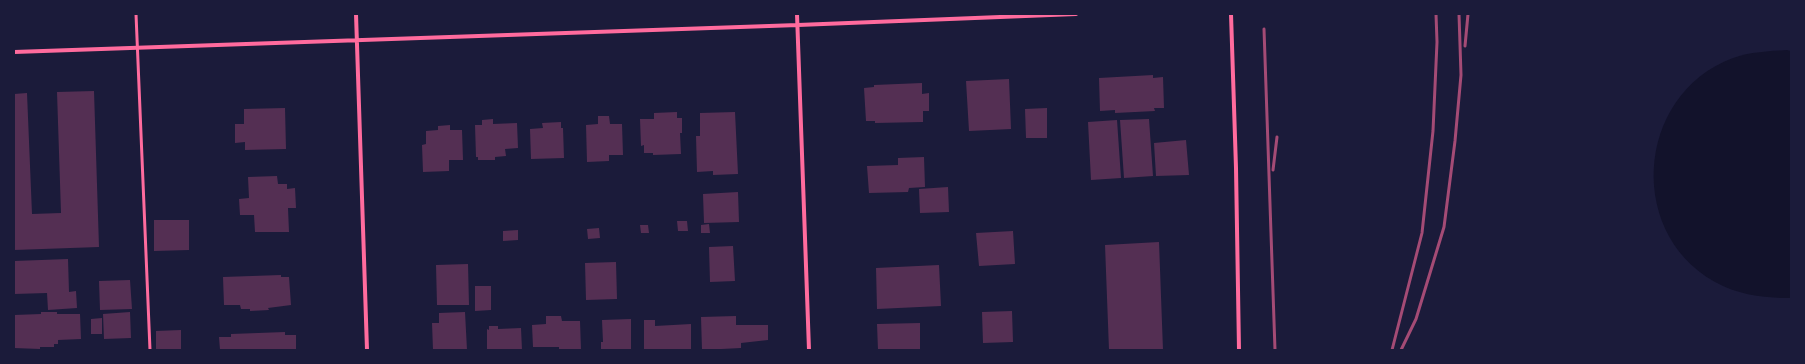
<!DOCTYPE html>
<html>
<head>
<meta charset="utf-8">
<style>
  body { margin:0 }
  #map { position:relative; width:1805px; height:364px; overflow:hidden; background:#1b1b3a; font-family:Rubik,sans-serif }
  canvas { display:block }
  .frame { position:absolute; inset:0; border:15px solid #1b1b3a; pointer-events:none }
</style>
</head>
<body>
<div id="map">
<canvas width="1805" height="364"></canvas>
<div class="frame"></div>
</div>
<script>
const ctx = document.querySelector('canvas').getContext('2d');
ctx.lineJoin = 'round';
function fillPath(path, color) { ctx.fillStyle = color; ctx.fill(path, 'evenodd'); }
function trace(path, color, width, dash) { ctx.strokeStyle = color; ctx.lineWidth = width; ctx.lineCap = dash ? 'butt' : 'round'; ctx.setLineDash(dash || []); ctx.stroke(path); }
fillPath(new Path2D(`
  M 1787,50 L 1791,51 L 1791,298 C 1767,298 1745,296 1723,286 C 1625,241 1633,95 1733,58 C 1750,52 1768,51 1787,50 Z`), '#12122b');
fillPath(new Path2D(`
  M 1153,75 L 1153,78 L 1163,77 L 1164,108 L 1154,108 L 1155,111 L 1115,113 L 1115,110 L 1100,111 L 1099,78 Z
  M 1009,79 L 1011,129 L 969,131 L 966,81 Z
  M 922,83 L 922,94 L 929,93 L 929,111 L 923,111 L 923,122 L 875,123 L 875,121 L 866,121 L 864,88 L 874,87 L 874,85 Z
  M 94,91 L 99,247 L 14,250 L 14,94 L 27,93 L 32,214 L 61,213 L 57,92 Z
  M 285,108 L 286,149 L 245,150 L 245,142 L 235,143 L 235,124 L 244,124 L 244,109 Z
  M 1047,108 L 1047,138 L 1026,138 L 1025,109 Z
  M 677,112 L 677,118 L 682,118 L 682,133 L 680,133 L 681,154 L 653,155 L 653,153 L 644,153 L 644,145 L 641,146 L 640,119 L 654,119 L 654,113 Z
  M 735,112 L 738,174 L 713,175 L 713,171 L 697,172 L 696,136 L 700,136 L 700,113 Z
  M 598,116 L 609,116 L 610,124 L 622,124 L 623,155 L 609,155 L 609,161 L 587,162 L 586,125 L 598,124 Z
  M 493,119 L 493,124 L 517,123 L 518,148 L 505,149 L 506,156 L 495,157 L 495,160 L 478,160 L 478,157 L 476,157 L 475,125 L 482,125 L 482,120 Z
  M 1149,119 L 1153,176 L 1124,178 L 1120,120 Z
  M 1117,120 L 1121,178 L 1091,180 L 1088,122 Z
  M 561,122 L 561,128 L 563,128 L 564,158 L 531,159 L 530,129 L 543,128 L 542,123 Z
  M 450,125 L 450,130 L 462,130 L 463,160 L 449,160 L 449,171 L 423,172 L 422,145 L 426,144 L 426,131 L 438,130 L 438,126 Z
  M 1186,140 L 1189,175 L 1156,176 L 1154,143 Z
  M 924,157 L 925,187 L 909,188 L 908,192 L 869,193 L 867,166 L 898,165 L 898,158 Z
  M 277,176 L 278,184 L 287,184 L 287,189 L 295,188 L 296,208 L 288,208 L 289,232 L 255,232 L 254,215 L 240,215 L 239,199 L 249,198 L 248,177 Z
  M 948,187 L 949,212 L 920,213 L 919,189 Z
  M 738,192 L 739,222 L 704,223 L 703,194 Z
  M 154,220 L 189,220 L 189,250 L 154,251 Z
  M 677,221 L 687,221 L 688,231 L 678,231 Z
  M 709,224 L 710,233 L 701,233 L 701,225 Z
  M 640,225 L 648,225 L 649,233 L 641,233 Z
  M 599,228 L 600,238 L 588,239 L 587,229 Z
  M 518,230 L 518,240 L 503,241 L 503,231 Z
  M 1013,231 L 1015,264 L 979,266 L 976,233 Z
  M 1159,242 L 1163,350 L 1109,350 L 1105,245 Z
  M 733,246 L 735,281 L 710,282 L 709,247 Z
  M 68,259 L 69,292 L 76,291 L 77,308 L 48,310 L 47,293 L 14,294 L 14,261 Z
  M 616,262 L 617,299 L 586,300 L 585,263 Z
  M 468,264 L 469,305 L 437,305 L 436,265 Z
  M 939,265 L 941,306 L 877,309 L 876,268 Z
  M 281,275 L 281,277 L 289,277 L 291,305 L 268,308 L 269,310 L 250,311 L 250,309 L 241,309 L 240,305 L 224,305 L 223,277 Z
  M 130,280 L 132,309 L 100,310 L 99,281 Z
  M 475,286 L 491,286 L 491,310 L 475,311 Z
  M 1012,311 L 1013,342 L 983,343 L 982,312 Z
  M 41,312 L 57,312 L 57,314 L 80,314 L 81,339 L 58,340 L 58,344 L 54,344 L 54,347 L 40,347 L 40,349 L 14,348 L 14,315 L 41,314 Z
  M 130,312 L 131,338 L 104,339 L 103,314 Z
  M 465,312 L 467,350 L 433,350 L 432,323 L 439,323 L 439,313 Z
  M 546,316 L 561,316 L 562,321 L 580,321 L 581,350 L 559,350 L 559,347 L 533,347 L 532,325 L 546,324 Z
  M 736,316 L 736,325 L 768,325 L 768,340 L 741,343 L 741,348 L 702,350 L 701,317 Z
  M 102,318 L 102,334 L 91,334 L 91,319 Z
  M 631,319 L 631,350 L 601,350 L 601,342 L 603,342 L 602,320 Z
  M 644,320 L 655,320 L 655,326 L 691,324 L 691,350 L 644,350 Z
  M 920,323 L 920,350 L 878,350 L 877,324 Z
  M 489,326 L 498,326 L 498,329 L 521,328 L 522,350 L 487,350 L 487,329 L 489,330 Z
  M 181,330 L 181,350 L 156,350 L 156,331 Z
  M 285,332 L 285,335 L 296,335 L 296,350 L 220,350 L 219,337 L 231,337 L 231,334 Z`), '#542f53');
trace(new Path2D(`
  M 136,14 L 150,350`), '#ff6b9d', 3);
trace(new Path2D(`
  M 356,14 L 367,350
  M 797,14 L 809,350
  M 1231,14 L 1236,168 L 1239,350
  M 14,52 L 798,25 L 1076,14`), '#ff6b9d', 4);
trace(new Path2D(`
  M 1264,29 L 1275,350
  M 1465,46 L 1468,14
  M 1273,170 L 1277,137
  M 1392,350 L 1422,233 L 1433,131 L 1437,42 L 1436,14
  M 1401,350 L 1416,319 L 1444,227 L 1455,141 L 1461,75 L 1459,14`), '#a44b75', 3);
</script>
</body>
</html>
